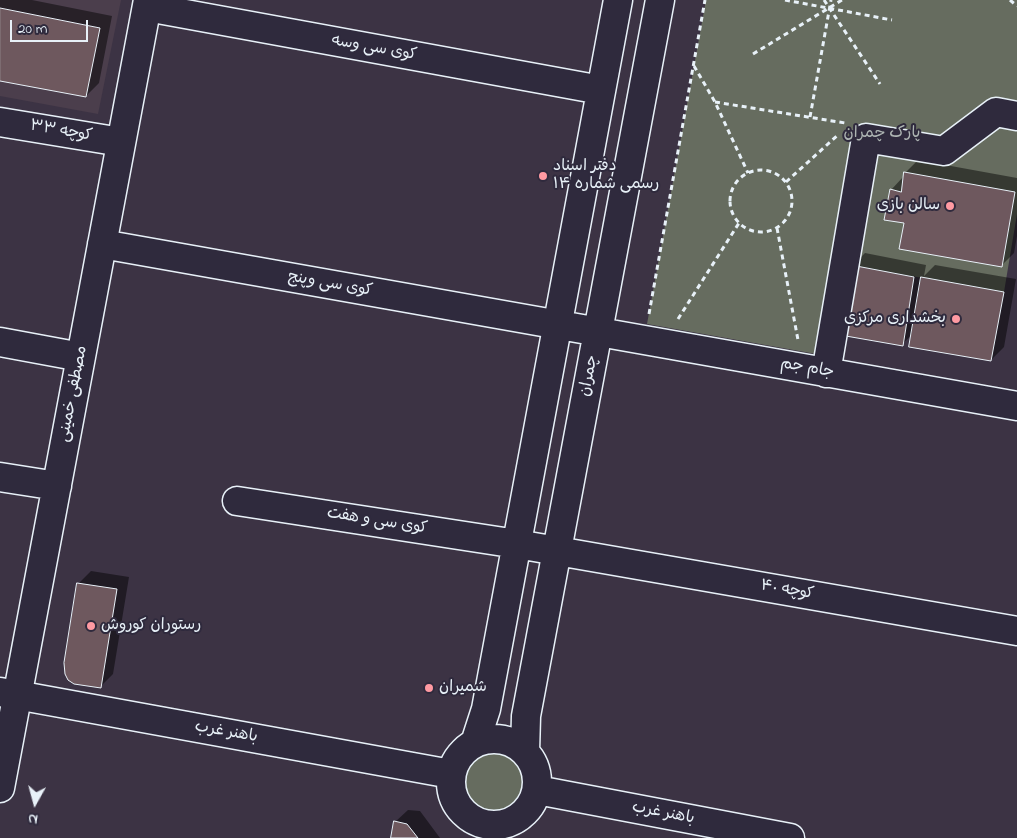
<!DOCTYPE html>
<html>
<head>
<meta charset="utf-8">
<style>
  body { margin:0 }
  #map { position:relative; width:1017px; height:838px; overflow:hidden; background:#3c3344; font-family:"Indie Flower",sans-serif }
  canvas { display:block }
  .north { position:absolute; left:10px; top:778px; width:50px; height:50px; -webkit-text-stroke:4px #2f2a3d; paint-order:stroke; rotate:187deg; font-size:14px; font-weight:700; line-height:20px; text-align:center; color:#e8f1f8 }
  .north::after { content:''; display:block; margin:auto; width:18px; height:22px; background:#e8f1f8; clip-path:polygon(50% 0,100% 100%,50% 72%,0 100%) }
  .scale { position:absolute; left:10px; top:20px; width:78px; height:22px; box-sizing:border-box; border:2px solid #e8f1f8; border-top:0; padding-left:6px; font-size:15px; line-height:18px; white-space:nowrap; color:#e8f1f8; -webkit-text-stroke:4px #2f2a3d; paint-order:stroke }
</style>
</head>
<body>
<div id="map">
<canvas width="1017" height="838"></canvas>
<div class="north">N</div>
<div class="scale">20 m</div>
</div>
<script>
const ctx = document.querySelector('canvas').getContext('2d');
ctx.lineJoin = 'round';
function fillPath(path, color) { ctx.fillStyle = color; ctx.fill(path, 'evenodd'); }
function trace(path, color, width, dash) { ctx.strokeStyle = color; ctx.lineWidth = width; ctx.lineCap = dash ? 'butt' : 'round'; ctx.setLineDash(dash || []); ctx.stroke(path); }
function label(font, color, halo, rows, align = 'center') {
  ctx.font = font + ' "Indie Flower","Playpen Sans Arabic",sans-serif'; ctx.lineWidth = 4; ctx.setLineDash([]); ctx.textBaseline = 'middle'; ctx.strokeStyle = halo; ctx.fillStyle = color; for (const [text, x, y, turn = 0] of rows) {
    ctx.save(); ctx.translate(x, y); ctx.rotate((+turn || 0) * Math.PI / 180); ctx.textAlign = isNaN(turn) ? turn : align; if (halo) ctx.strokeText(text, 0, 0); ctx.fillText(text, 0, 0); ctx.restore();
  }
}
fillPath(new Path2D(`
  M 0,0 L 121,0 L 98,114 L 0,96 Z`), '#4b3e4c');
fillPath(new Path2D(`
  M 706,0 L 1017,0 L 1017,214 L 1004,292 L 847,265 L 833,357 L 647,324 Z
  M464 782a30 30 0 1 1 60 0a30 30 0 1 1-60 0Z`), '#666c5f');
fillPath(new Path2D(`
  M 0,0 L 32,0 L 112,16 L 99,83 L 86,96 L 0,79 Z
  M 918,160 L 1017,178 L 1017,236 L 1014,253 L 1001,266 L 905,222 L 891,190 L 903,177 L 905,173 Z
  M 865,253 L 926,265 L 924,276 L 935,265 L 1016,279 L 1004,347 L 991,360 L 913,334 L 902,344 L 852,266 Z
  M 91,571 L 129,577 L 113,674 L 100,687 L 78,584 Z
  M 408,810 L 420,811 L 440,838 L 393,838 L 395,822 Z`), '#0007');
const building = new Path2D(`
  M 0,8 L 100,28 L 86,97 L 0,81 Z
  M 904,172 L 1015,192 L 1002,267 L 899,249 L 904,223 L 884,220 L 890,189 L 901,192 Z
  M 851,265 L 914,277 L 903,346 L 840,335 Z
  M 921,277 L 1004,292 L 991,361 L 909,347 Z
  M 77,583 L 117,589 L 101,688 L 74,684 L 68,680 L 65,674 L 64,663 Z
  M 394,821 L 407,824 L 418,838 L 391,838 Z`);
fillPath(building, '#6e585e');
trace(building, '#e8f1f8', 1);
const minor = new Path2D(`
  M 147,7 L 601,90
  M 0,122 L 121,142
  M 102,244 L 1017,406
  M 0,342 L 81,357
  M 826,373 L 866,138 L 944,151 L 996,112 L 1017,116
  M 0,477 L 57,486
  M 237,501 L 517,544 L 1017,631
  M 0,692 L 451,774
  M451 782a43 43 0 1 1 86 0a43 43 0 1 1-86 0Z
  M 475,743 L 486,709 L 618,0
  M 525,752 L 526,716 L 660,0
  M 0,788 L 148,0
  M 537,790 L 790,838`);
trace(minor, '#e8f1f8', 31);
trace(new Path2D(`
  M 785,0 L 892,20
  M 824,0 L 880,84
  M 1010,0 L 1017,6
  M 753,54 L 842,0
  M 694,66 L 715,102 L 748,173
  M 715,102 L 845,123
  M 810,117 L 831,0
  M730 201a31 31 0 1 1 62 0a31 31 0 1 1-62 0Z
  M 786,182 L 839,134
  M 777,228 L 798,340
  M 649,314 L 705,0
  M 678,319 L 739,223`), '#e8f1f8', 3, [5, 4]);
trace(minor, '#2f2a3d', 28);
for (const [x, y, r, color] of [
  [543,176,5,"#ff9aa2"],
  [950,206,5,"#ff9aa2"],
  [956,319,5,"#ff9aa2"],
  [91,626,5,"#ff9aa2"],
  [429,688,5,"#ff9aa2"]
]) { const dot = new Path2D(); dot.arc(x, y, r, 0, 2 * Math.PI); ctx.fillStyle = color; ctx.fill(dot); trace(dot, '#2f2a3d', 2); }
label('16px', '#e8f1f8', '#2f2a3d', [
  ["کوی سی وسه",374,49,10],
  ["کوچه ۳۳",61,132,10],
  ["کوی سی وپنج",330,285,10],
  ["جام جم",807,369,10],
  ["چمران",590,376,-79],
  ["مصطفی خمینی",74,394,-79],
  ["کوی سی و هفت",377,522,9],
  ["کوچه ۴۰",787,591,10],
  ["باهنر غرب",226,733,10],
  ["باهنر غرب",663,814,11]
]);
label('16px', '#aeb5b3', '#2f2a3d', [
  ["پارک چمران",882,134]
]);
label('16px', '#e8f1f8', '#2f2a3d', [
  ["دفتر اسناد",553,167],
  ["رسمی شماره ۱۴",553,185],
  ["سالن بازی",940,206,"right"],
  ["بخشداری مرکزی",946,319,"right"],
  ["رستوران کوروش",101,626],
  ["شمیران",439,688]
], 'left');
</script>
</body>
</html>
